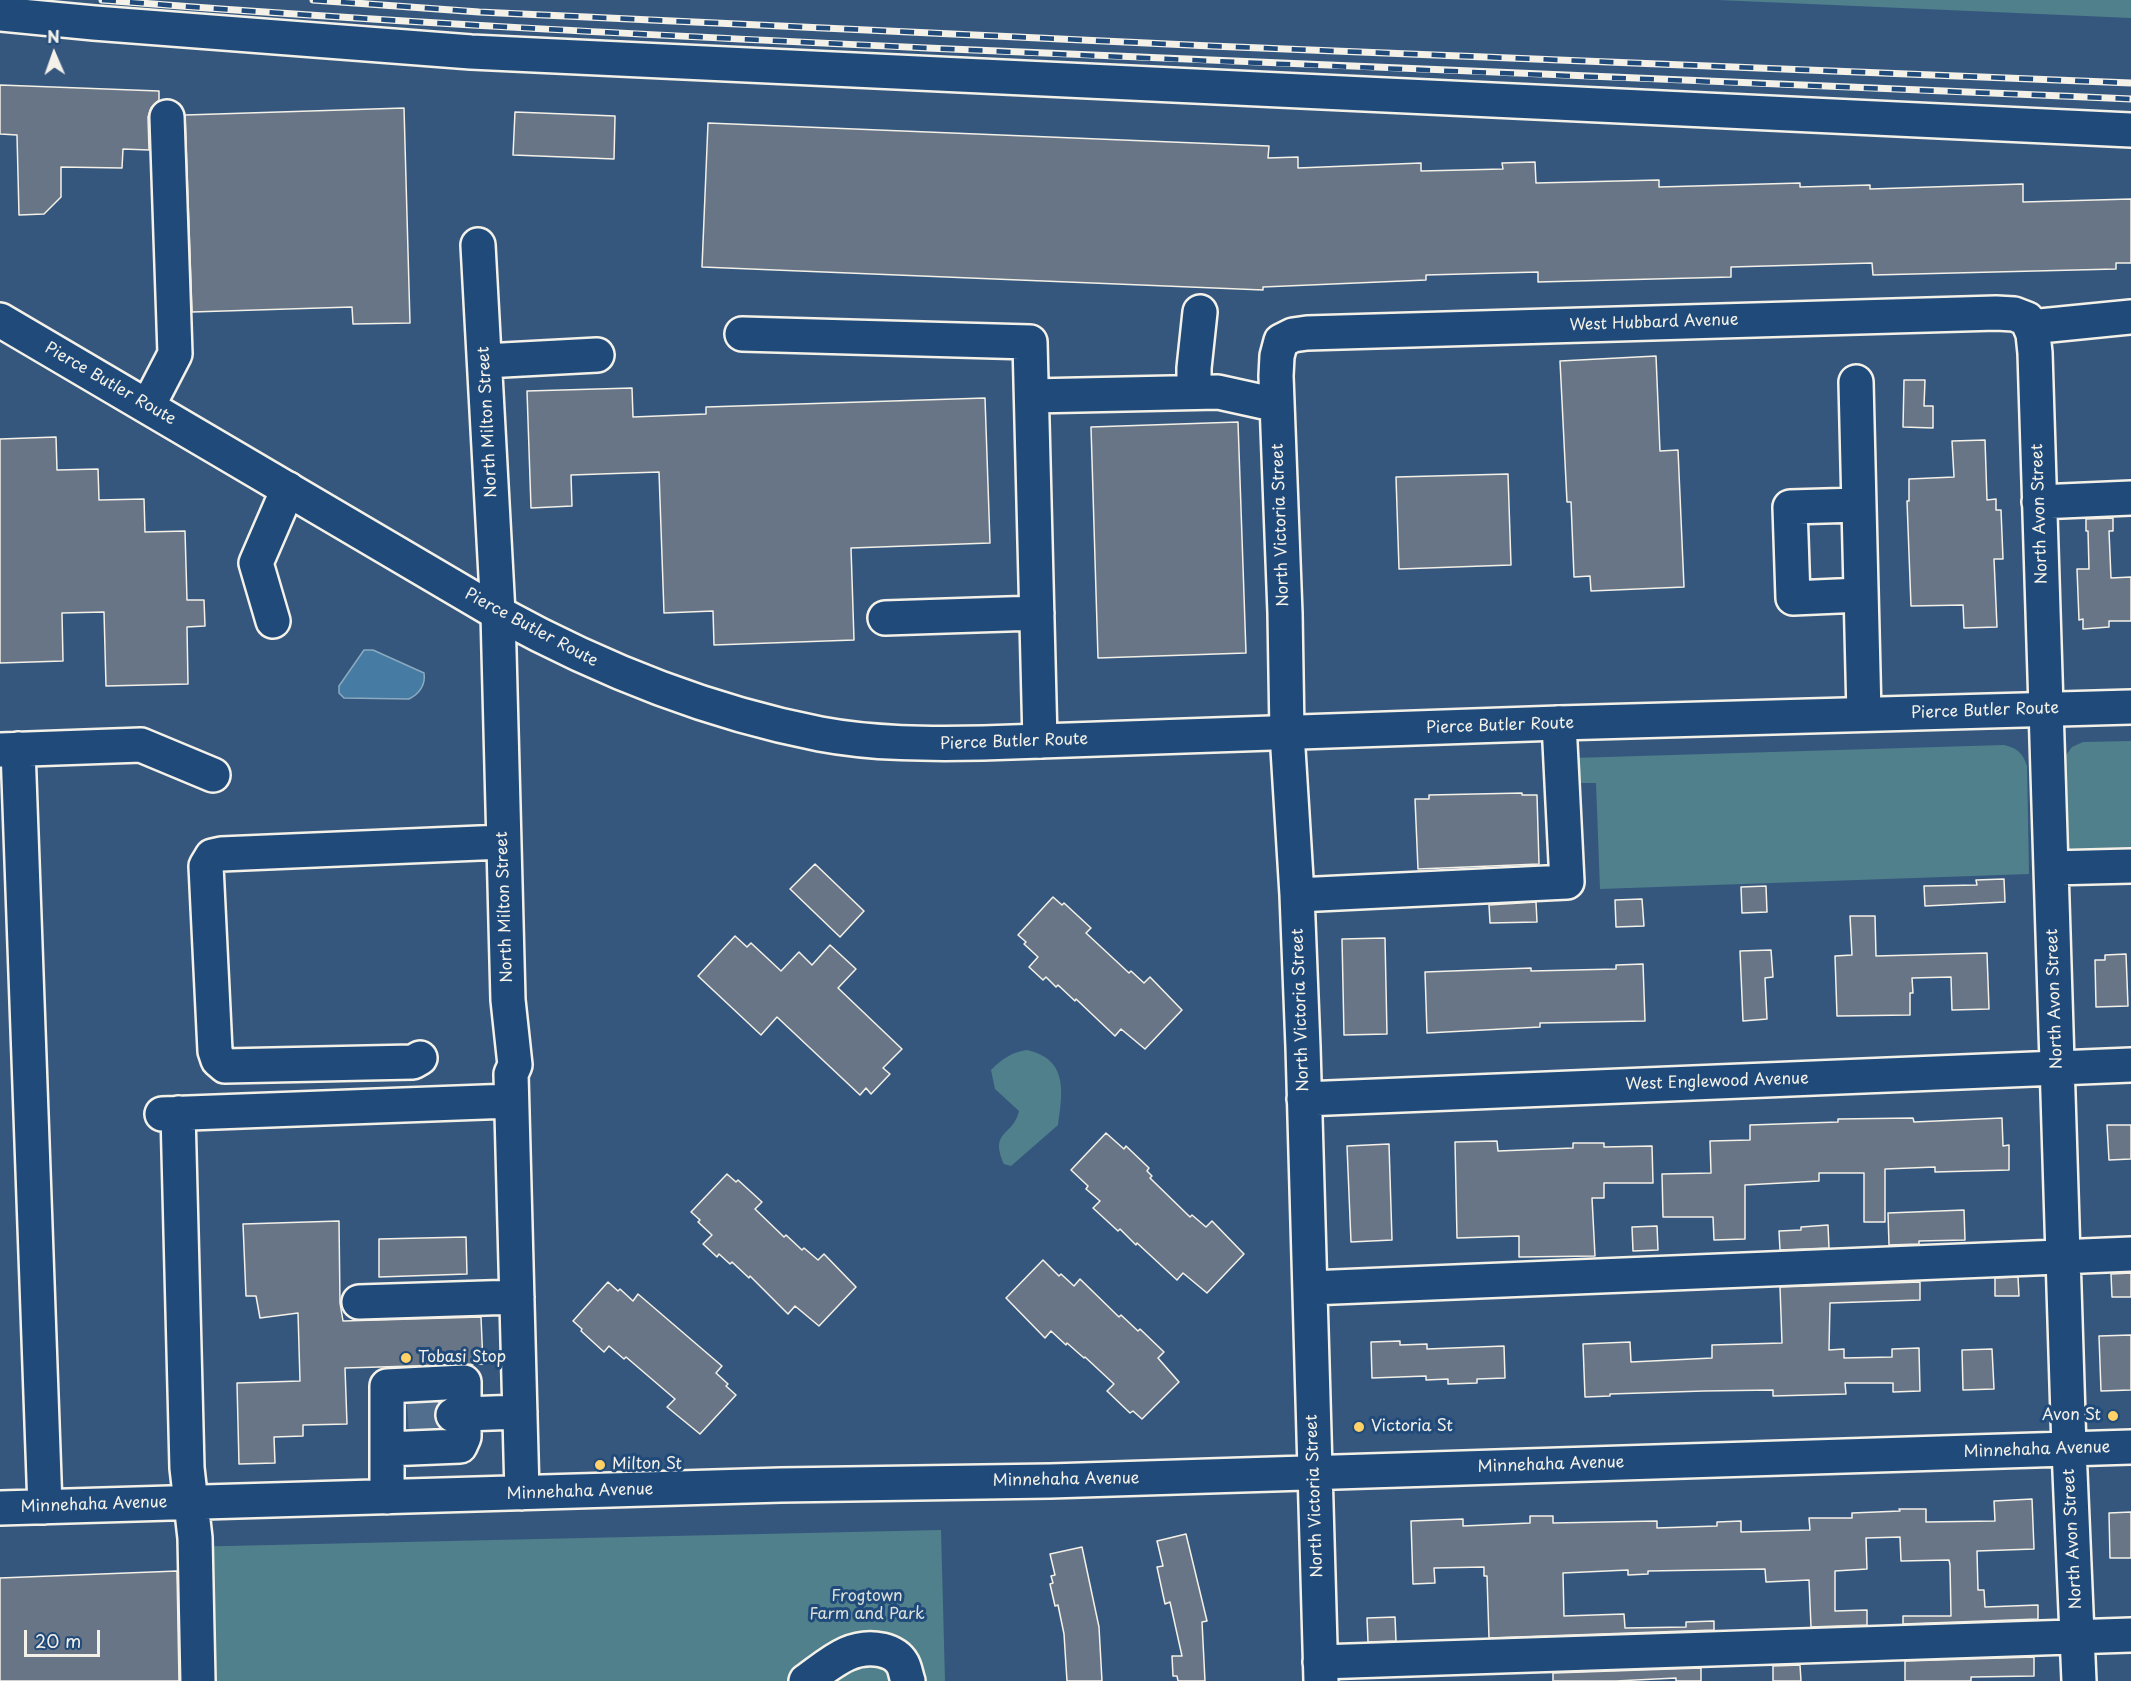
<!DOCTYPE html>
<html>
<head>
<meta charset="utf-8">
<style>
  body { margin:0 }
  #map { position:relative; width:2131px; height:1681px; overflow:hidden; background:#35577e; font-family:"Playpen Sans",sans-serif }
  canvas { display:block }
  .north { position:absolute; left:24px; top:24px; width:60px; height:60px; -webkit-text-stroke:4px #1f4a7a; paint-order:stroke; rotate:358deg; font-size:16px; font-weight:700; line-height:24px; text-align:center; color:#f4f1e8 }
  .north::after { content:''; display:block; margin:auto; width:21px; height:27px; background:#f4f1e8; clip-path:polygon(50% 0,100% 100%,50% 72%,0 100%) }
  .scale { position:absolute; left:24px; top:1630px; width:76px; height:27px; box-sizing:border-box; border:3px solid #f4f1e8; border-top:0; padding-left:8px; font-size:18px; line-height:21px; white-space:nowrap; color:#f4f1e8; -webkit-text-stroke:4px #1f4a7a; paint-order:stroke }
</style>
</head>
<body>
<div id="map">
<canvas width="2131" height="1681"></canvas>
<div class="north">N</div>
<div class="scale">20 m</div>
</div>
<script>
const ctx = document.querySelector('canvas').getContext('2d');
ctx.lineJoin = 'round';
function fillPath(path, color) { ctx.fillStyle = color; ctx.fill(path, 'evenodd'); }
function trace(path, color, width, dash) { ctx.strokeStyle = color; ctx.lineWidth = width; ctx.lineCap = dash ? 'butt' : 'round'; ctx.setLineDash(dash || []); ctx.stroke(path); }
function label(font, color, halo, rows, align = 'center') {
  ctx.font = font + ' "Playpen Sans",sans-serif'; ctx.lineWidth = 6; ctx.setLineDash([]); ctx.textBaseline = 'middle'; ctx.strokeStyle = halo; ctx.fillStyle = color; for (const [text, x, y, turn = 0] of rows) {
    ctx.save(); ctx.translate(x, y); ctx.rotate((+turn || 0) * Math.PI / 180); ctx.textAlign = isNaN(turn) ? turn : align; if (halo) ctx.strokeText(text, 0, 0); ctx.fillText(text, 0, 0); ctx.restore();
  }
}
fillPath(new Path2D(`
  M 1718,0 L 2131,0 L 2131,18 Z
  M 2131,741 L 2131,857 L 2065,859 L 2064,758 L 2072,747 L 2083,742 Z
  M 2004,745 C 2017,748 2023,753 2027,766 L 2029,874 L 1600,889 L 1596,783 L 1574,783 L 1573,758 Z
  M 1027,1050 C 1068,1059 1063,1092 1058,1125 L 1011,1166 L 1004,1164 C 989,1130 1013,1137 1019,1111 L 995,1089 L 991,1070 C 1002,1059 1012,1052 1027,1050 Z
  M 941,1530 L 945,1681 L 190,1681 L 182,1547 Z`), '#50808b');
const water = new Path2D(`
  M 364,650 L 373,650 L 424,673 C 426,685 419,694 409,699 L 344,698 L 339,693 L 339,686 Z`);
fillPath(water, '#467ba3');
trace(water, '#8caabf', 1.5);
const building = new Path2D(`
  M 0,85 L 159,91 L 159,100 L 151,108 L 148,117 L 149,150 L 123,149 L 122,168 L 61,167 L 61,197 L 44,214 L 19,215 L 17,135 L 0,134 Z
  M 404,108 L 410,323 L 353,324 L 352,307 L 192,312 L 185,115 Z
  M 515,112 L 615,116 L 614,159 L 513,155 Z
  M 708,123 L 1269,146 L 1268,158 L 1298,157 L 1298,168 L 1421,163 L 1421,171 L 1503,169 L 1502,163 L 1535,162 L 1536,183 L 1659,180 L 1659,187 L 1800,183 L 1800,187 L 1870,185 L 1870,189 L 2023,184 L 2023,202 L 2131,199 L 2131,263 L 2116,263 L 2116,269 L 1873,275 L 1872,263 L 1731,267 L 1731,277 L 1538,282 L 1538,272 L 1426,275 L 1426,280 L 1263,287 L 1263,290 L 702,267 Z
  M 1656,356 L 1660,451 L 1678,450 L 1684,587 L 1591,591 L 1590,576 L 1574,577 L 1571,502 L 1567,502 L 1560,361 Z
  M 1904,380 L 1925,380 L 1924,406 L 1933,406 L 1933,428 L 1903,427 Z
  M 632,388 L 633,417 L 706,414 L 706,407 L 985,398 L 990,543 L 851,548 L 854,640 L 714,645 L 713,611 L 664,613 L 659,472 L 571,475 L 572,506 L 531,508 L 527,391 Z
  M 1238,422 L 1246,653 L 1098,658 L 1091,427 Z
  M 56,437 L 57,470 L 98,469 L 99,500 L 144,499 L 145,532 L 185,531 L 187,600 L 204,600 L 205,626 L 187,627 L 188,684 L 106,686 L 104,612 L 62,613 L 63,661 L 0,663 L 0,439 Z
  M 1985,440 L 1987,500 L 1996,499 L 1996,510 L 2001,510 L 2003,559 L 1994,559 L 1997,627 L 1964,628 L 1963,605 L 1911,606 L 1907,501 L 1909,501 L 1909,479 L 1954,477 L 1952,441 Z
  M 1508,474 L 1511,565 L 1399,569 L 1396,477 Z
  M 2113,518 L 2113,531 L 2109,531 L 2111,578 L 2131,577 L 2131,621 L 2109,621 L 2109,627 L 2083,629 L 2083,619 L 2079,620 L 2077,569 L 2089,569 L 2088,531 L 2086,531 L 2086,519 Z
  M 1522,793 L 1522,795 L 1537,795 L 1539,864 L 1418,869 L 1415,799 L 1429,799 L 1429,795 Z
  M 815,864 L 864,911 L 840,937 L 790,889 Z
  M 2004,879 L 2005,902 L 1925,906 L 1924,886 L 1977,885 L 1976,880 Z
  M 1766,886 L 1767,912 L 1742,913 L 1741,887 Z
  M 1053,897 L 1062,905 L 1064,903 L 1091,928 L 1086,933 L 1129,973 L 1131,971 L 1144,983 L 1150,977 L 1182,1010 L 1145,1049 L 1121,1029 L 1115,1036 L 1076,999 L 1075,1001 L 1058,985 L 1056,987 L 1046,977 L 1043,980 L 1029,967 L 1038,957 L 1024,944 L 1026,942 L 1018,935 Z
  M 1642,899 L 1644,926 L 1616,927 L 1615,900 Z
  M 1536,902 L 1537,922 L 1490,923 L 1489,905 Z
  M 1850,916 L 1875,916 L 1876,956 L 1987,953 L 1989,1009 L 1952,1010 L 1951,977 L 1912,978 L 1913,993 L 1910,993 L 1910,1015 L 1837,1016 L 1835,956 L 1852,955 Z
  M 735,936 L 747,947 L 751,943 L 781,971 L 799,952 L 812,965 L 830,945 L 856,969 L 838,988 L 902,1049 L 883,1068 L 890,1074 L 871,1094 L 866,1088 L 860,1095 L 777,1017 L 761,1035 L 698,976 Z
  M 1385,938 L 1387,1034 L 1344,1035 L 1342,939 Z
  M 1771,950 L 1773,977 L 1765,978 L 1767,1019 L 1743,1021 L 1740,951 Z
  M 2126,954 L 2128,1006 L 2096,1007 L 2095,960 L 2105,960 L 2105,955 Z
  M 1643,964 L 1645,1021 L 1540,1023 L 1540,1027 L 1427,1033 L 1425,972 L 1531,968 L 1531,971 L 1616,969 L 1616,965 Z
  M 1913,1118 L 1914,1122 L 2002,1118 L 2003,1146 L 2009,1145 L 2009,1170 L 1935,1172 L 1935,1167 L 1885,1169 L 1885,1222 L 1864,1222 L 1864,1173 L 1819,1173 L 1819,1181 L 1745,1185 L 1745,1239 L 1714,1240 L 1713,1217 L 1663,1217 L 1662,1174 L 1711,1173 L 1710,1141 L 1750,1140 L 1750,1125 L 1838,1122 L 1838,1119 Z
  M 2107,1125 L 2131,1125 L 2131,1159 L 2109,1160 Z
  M 1106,1133 L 1124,1149 L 1126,1146 L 1149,1168 L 1147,1171 L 1152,1176 L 1150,1178 L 1190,1217 L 1192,1215 L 1206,1227 L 1212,1221 L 1244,1254 L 1207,1293 L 1183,1273 L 1177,1280 L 1137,1243 L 1136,1245 L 1120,1229 L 1118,1231 L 1093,1208 L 1100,1201 L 1086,1189 L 1088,1186 L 1071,1170 Z
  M 1497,1141 L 1498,1151 L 1573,1148 L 1573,1143 L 1604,1143 L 1604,1147 L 1652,1146 L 1653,1183 L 1604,1183 L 1604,1198 L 1592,1198 L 1595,1256 L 1519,1257 L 1519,1236 L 1457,1238 L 1455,1142 Z
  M 1389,1144 L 1392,1240 L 1351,1242 L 1347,1146 Z
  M 727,1174 L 736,1182 L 738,1180 L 762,1202 L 755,1209 L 784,1237 L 786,1235 L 802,1250 L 804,1248 L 818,1260 L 824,1254 L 856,1287 L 819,1326 L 795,1306 L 788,1314 L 750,1276 L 749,1278 L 732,1262 L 730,1264 L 719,1254 L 717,1257 L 703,1244 L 712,1235 L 698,1222 L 700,1220 L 691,1212 Z
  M 1964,1210 L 1965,1240 L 1919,1241 L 1919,1244 L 1889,1245 L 1888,1213 Z
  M 339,1221 L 340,1303 L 343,1321 L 481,1317 L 483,1364 L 345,1368 L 347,1424 L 303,1425 L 303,1436 L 274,1437 L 275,1463 L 239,1464 L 237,1383 L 300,1381 L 298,1313 L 260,1318 L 256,1296 L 246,1296 L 243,1224 Z
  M 1828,1225 L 1829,1248 L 1780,1250 L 1779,1231 L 1801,1230 L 1801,1227 Z
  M 1657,1226 L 1658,1250 L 1633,1251 L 1632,1227 Z
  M 466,1237 L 467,1274 L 379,1277 L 379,1239 Z
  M 1043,1260 L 1059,1276 L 1061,1274 L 1074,1286 L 1080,1279 L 1119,1317 L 1121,1315 L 1138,1331 L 1140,1329 L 1164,1352 L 1158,1358 L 1179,1382 L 1142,1419 L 1133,1411 L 1130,1413 L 1107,1391 L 1114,1384 L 1085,1357 L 1084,1358 L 1067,1343 L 1066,1345 L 1051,1331 L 1045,1338 L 1006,1298 Z
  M 2131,1273 L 2131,1297 L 2112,1297 L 2111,1274 Z
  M 2018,1277 L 2019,1296 L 1995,1296 L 1995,1278 Z
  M 608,1282 L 618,1291 L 620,1289 L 633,1301 L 638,1294 L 722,1366 L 716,1373 L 728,1384 L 726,1386 L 736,1395 L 700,1434 L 667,1407 L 675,1399 L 626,1357 L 624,1359 L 609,1346 L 604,1352 L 581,1331 L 582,1329 L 573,1321 Z
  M 1920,1282 L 1920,1300 L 1830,1303 L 1829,1350 L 1844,1349 L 1844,1358 L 1892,1357 L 1892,1349 L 1919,1348 L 1920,1391 L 1893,1392 L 1893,1383 L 1845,1383 L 1846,1394 L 1773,1396 L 1773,1390 L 1704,1391 L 1610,1394 L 1610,1396 L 1585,1397 L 1583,1344 L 1630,1342 L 1631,1362 L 1712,1358 L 1712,1345 L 1782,1343 L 1780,1287 Z
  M 2131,1335 L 2131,1390 L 2101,1391 L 2099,1336 Z
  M 1400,1341 L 1400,1345 L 1427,1344 L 1427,1349 L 1504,1346 L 1505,1378 L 1477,1379 L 1477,1383 L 1448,1384 L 1448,1379 L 1426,1380 L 1426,1376 L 1372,1378 L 1371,1342 Z
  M 1992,1349 L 1994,1389 L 1963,1390 L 1962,1350 Z
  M 440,1402 L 436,1408 L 434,1416 L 440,1428 L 413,1429 L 412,1403 Z
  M 2032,1499 L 2034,1549 L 1977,1551 L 1978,1590 L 1984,1590 L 1985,1607 L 2038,1605 L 2038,1619 L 1903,1624 L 1903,1616 L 1951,1616 L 1950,1565 L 1949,1560 L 1901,1561 L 1900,1537 L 1866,1538 L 1867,1569 L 1835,1571 L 1835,1611 L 1867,1610 L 1867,1625 L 1811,1627 L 1809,1580 L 1766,1582 L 1765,1569 L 1648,1571 L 1648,1574 L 1628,1575 L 1628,1570 L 1563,1573 L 1564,1616 L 1624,1614 L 1625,1628 L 1686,1627 L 1686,1622 L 1714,1621 L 1714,1630 L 1489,1638 L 1487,1576 L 1484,1576 L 1484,1567 L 1434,1568 L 1435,1583 L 1413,1584 L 1411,1521 L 1463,1519 L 1463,1526 L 1530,1523 L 1530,1516 L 1553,1516 L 1553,1523 L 1657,1521 L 1657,1528 L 1717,1526 L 1717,1522 L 1741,1521 L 1741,1532 L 1810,1530 L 1809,1518 L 1852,1518 L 1852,1513 L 1900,1511 L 1899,1509 L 1926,1509 L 1926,1522 L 1995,1521 L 1994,1501 Z
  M 2131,1512 L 2131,1558 L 2110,1558 L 2109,1513 Z
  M 1186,1534 L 1207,1621 L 1202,1622 L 1205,1681 L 1178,1681 L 1177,1676 L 1173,1676 L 1172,1656 L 1182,1656 L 1170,1602 L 1165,1604 L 1157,1567 L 1163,1566 L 1157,1541 Z
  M 1082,1547 L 1099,1627 L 1102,1681 L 1067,1681 L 1064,1634 L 1058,1605 L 1055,1606 L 1050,1584 L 1053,1583 L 1051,1576 L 1055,1575 L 1050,1554 Z
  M 177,1571 L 179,1681 L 0,1681 L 0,1578 Z
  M 1395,1617 L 1396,1641 L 1368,1642 L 1367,1618 Z
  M 2034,1657 L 2034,1676 L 1971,1677 L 1971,1681 L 1905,1681 L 1905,1661 Z
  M 1800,1665 L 1801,1681 L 1773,1681 L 1773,1666 Z
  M 1701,1668 L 1701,1681 L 1676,1681 L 1676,1678 L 1616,1681 L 1553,1681 L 1553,1673 Z`);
fillPath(building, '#687587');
trace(building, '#f4f1e8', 1.5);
trace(new Path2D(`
  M 408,1418 L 453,1415`), '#526e8e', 33, [33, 16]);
const minor = new Path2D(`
  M 0,14 L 94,23 L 471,52 L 2131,130
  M 478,245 L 498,613 L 508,1000 L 515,1065 L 511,1074 L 522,1493
  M 2030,327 L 2131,317
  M 742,334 L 1030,342 L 1040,741
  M 485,361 L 597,355
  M 1856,382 L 1864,714
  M 1194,392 L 1194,368 L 1200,312
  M 1032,396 L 1218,392 L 1277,405
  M 148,406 L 175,354 L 167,117
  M 2039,502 L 2131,498
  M 1859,505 L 1790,507 L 1793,598 L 1861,595
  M 885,618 L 1037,613
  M 273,621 L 256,563 L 288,489
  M 18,749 L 45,1507
  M 0,750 L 141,745 L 213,775
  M 2051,868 L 2131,866
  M 1297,895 L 1567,882 L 1559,723
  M 420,1058 L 413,1062 L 225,1066 L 218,1060 L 215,1051 L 206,866 L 212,856 L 221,854 L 503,842
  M 1304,1099 L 2131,1065
  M 178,1113 L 187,1468 L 195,1538 L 198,1681
  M 162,1114 L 511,1101
  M 1310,1288 L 2131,1254
  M 359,1302 L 517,1297
  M 387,1449 L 460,1446 L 464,1437 L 464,1414 L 453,1415
  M 387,1497 L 387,1386 L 464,1382 L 464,1414 L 520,1412
  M 0,1508 L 781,1485 L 1050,1481 L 2131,1447
  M 1320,1662 L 2131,1635
  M 806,1681 C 830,1664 851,1643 882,1650 C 890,1652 898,1656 902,1663 C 905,1667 906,1676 908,1681
  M 1321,1681 L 1303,1047 L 1297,895 L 1287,733 L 1285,613 L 1276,376 L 1277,356 L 1281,341 L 1293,335 L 1307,333 L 1996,313 L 2014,314 L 2027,319 L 2033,334 L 2035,353 L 2069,1449 L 2079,1681`);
const major = new Path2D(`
  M 0,320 L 498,613 C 598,668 707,712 820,734 C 873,744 929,744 983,743 L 1559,723 L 2131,707`);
trace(minor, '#f4f1e8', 38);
trace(major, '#f4f1e8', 38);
trace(minor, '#1f4a7a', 33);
trace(major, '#1f4a7a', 33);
const rail = new Path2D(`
  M 102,0 C 377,22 652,35 927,48 C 1329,67 1730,82 2131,99
  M 313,0 L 479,12 L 1211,46 L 2131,83`);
trace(rail, '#f4f1e8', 7);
trace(rail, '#1f4a7a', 4.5, [14]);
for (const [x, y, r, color] of [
  [406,1358,6,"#ffd166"],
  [2113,1416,6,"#ffd166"],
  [1359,1427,6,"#ffd166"],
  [600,1465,6,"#ffd166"]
]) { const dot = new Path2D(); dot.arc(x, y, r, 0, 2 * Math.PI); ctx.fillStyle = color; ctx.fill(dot); trace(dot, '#1f4a7a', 2); }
label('16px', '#f4f1e8', '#1f4a7a', [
  ["West Hubbard Avenue",1654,323,-2],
  ["Pierce Butler Route",110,384,30],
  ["North Milton Street",488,422,-93],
  ["North Avon Street",2040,514,-92],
  ["North Victoria Street",1281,525,-92],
  ["Pierce Butler Route",531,628,28],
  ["Pierce Butler Route",1985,711,-2],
  ["Pierce Butler Route",1500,726,-2],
  ["Pierce Butler Route",1014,742,-2],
  ["North Milton Street",505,907,-92],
  ["North Avon Street",2055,999,-92],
  ["North Victoria Street",1301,1010,-92],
  ["West Englewood Avenue",1717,1082,-2],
  ["Minnehaha Avenue",2037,1450,-2],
  ["Minnehaha Avenue",1551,1465,-2],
  ["Minnehaha Avenue",1066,1480,-1],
  ["Minnehaha Avenue",580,1492,-2],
  ["North Victoria Street",1315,1496,-92],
  ["Minnehaha Avenue",94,1505,-2],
  ["North Avon Street",2073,1539,-93]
]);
label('16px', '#f4f1e8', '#1f4a7a', [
  ["Tobasi Stop",418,1358],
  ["Avon St",2101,1416,"right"],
  ["Victoria St",1371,1427],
  ["Milton St",612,1465]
], 'left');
label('16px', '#dbe0da', '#1f4a7a', [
  ["Frogtown",867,1597],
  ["Farm and Park",867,1615]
]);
</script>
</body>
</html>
